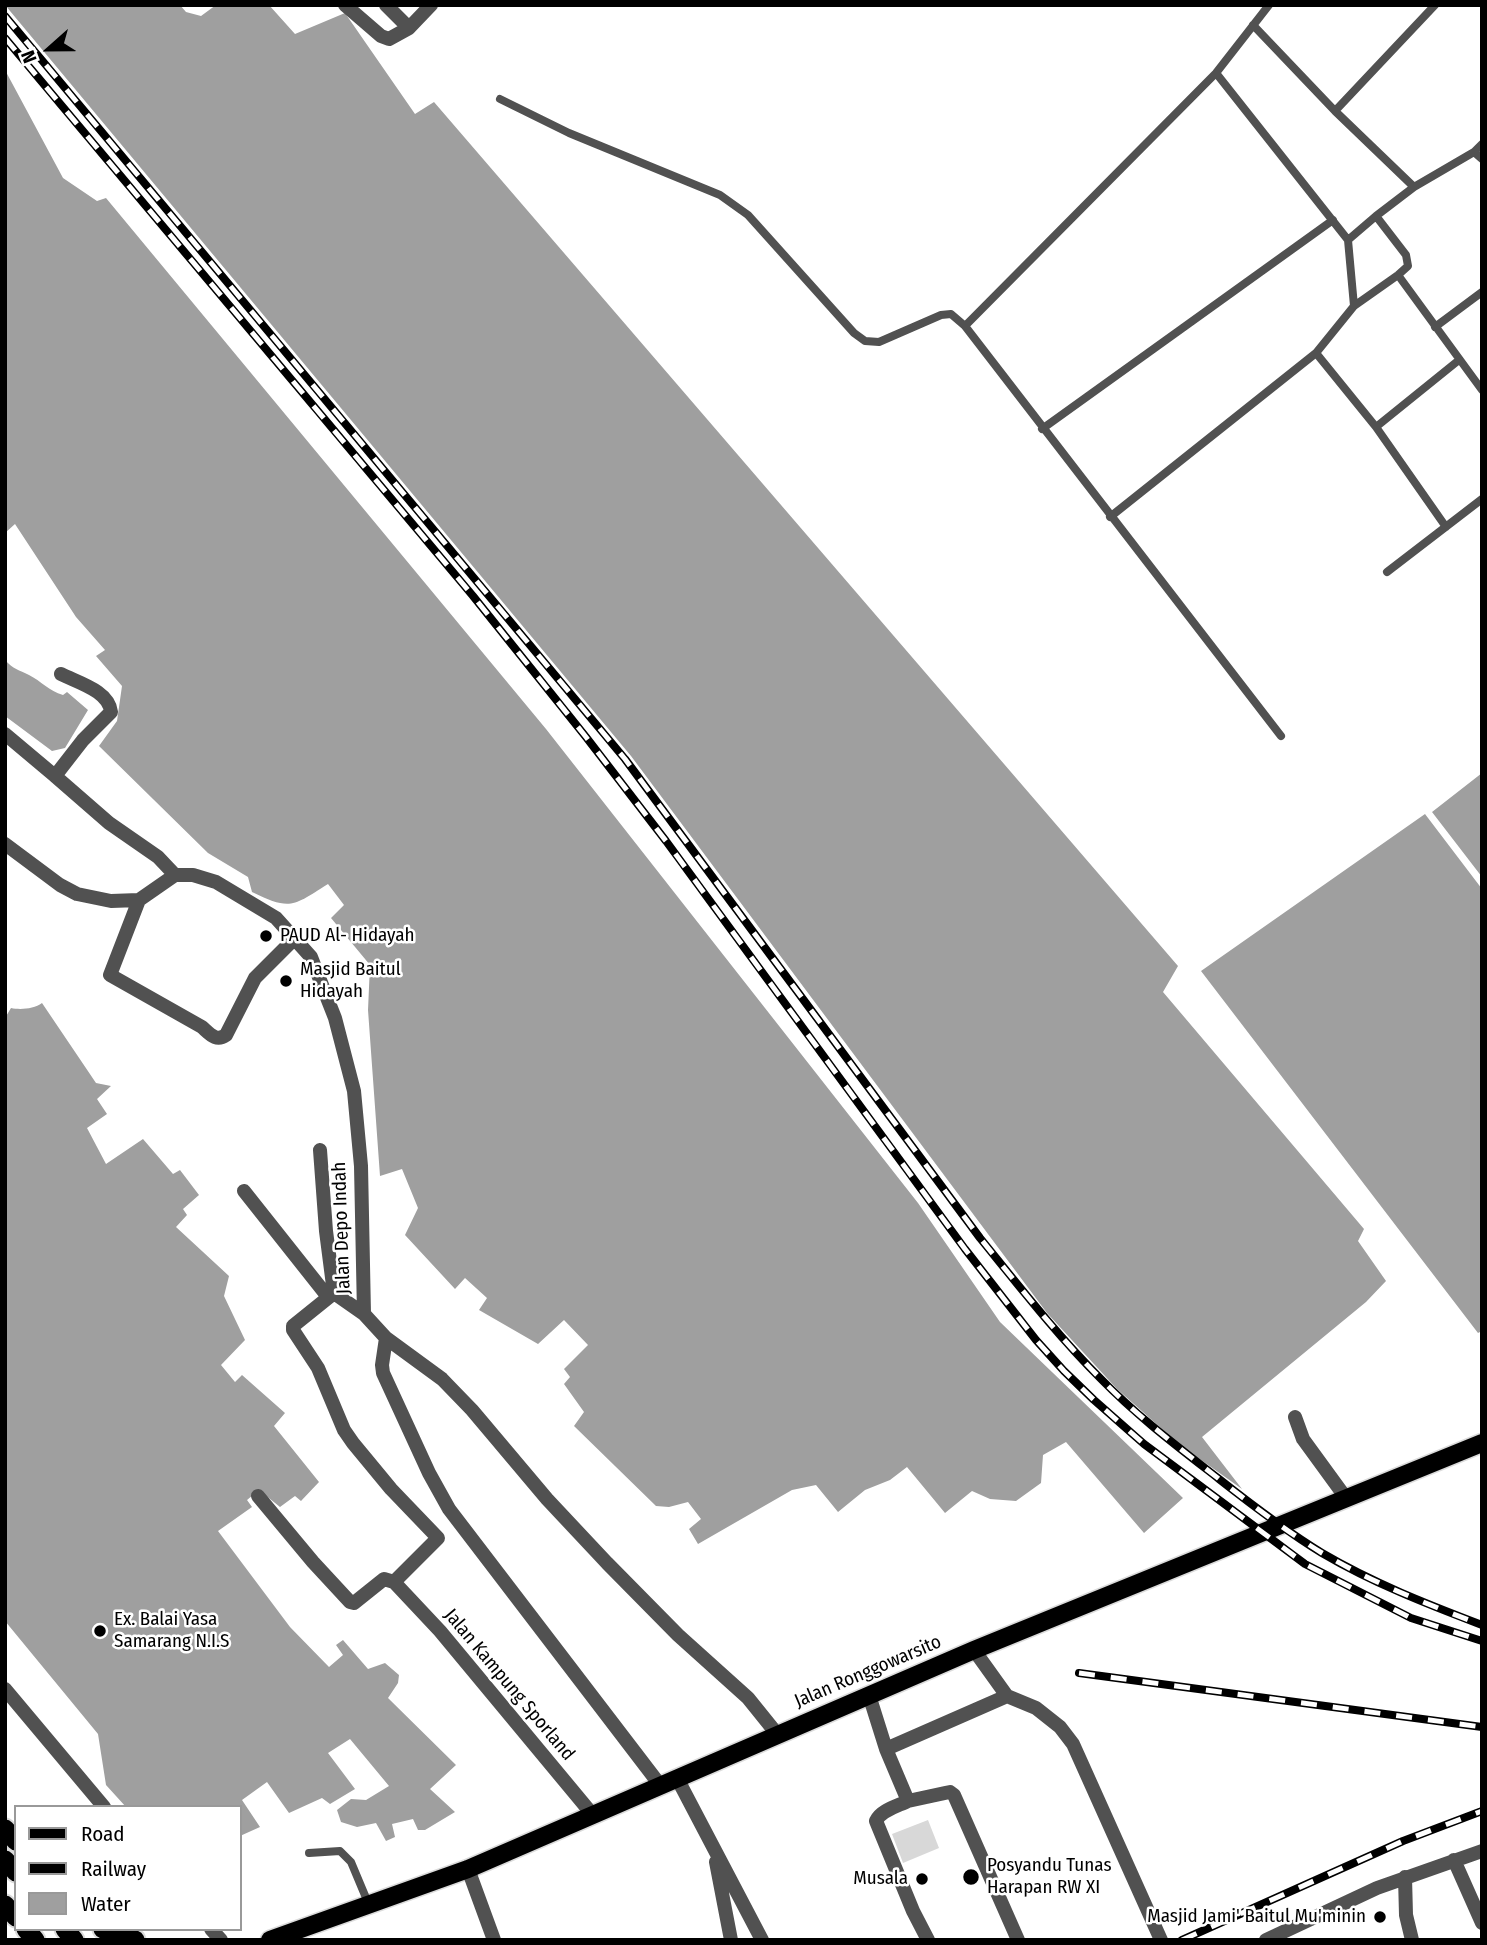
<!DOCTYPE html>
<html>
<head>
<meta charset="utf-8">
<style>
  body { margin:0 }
  #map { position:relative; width:1487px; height:1945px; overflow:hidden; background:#fff; font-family:"Fira Sans Condensed",sans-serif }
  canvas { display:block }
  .frame { position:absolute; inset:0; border:7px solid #000; pointer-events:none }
  .legend { position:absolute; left:14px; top:1805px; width:228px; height:126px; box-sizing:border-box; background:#fff; border:2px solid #999; margin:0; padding:9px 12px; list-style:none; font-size:21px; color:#000 }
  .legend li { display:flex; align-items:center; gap:14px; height:35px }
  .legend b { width:35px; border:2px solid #999 }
  .north { position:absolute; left:14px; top:14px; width:70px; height:70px; -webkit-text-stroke:5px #fff; paint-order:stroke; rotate:249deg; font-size:19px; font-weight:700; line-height:28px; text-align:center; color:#000 }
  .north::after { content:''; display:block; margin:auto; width:24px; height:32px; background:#000; clip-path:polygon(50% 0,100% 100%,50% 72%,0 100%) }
</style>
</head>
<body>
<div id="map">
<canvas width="1487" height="1945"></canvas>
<div class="frame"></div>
<ul class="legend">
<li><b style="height:9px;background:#000"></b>Road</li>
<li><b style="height:9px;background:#000"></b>Railway</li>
<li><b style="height:19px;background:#9f9f9f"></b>Water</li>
</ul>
<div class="north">N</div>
</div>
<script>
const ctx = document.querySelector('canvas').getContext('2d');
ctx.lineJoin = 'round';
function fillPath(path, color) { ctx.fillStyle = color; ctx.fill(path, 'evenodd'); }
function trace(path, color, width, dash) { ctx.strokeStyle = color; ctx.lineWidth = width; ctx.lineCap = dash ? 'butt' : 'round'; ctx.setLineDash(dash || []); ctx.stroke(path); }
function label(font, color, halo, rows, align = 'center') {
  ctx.font = font + ' "Fira Sans Condensed",sans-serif'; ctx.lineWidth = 5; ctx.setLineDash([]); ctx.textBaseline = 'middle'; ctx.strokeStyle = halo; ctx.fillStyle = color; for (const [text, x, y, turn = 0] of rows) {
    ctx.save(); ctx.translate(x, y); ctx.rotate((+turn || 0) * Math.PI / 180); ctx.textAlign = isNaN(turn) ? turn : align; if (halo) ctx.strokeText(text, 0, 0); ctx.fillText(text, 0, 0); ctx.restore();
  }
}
fillPath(new Path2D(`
  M 928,1820 L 939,1848 L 903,1863 L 892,1834 Z`), '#d8d8d8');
fillPath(new Path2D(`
  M 5,5 L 180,5 L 186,12 L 201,16 L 216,5 L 269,5 L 295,34 L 345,13 L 415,114 L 434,102 L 1178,966 L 1163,992 L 1364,1229 L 1358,1241 L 1386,1281 L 1366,1302 L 1202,1437 L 1242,1489 L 1180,1445 L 1117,1389 L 1047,1313 L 631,756 Z
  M 5,70 L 63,178 L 97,201 L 106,198 L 546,729 L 918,1203 L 1000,1322 L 1183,1498 L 1144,1533 L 1066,1442 L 1043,1455 L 1041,1483 L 1016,1501 L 990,1499 L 972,1491 L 945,1513 L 907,1467 L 890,1480 L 865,1490 L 838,1512 L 816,1485 L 792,1490 L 698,1544 L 689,1529 L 701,1519 L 688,1502 L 669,1507 L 656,1506 L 574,1426 L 584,1412 L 564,1384 L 570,1377 L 564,1369 L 588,1345 L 564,1320 L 538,1344 L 479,1310 L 487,1298 L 465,1278 L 455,1289 L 405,1235 L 418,1208 L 402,1169 L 380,1176 L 368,1010 L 370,965 L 331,918 L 344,905 L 328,884 C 293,906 291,911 252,892 L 248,877 L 208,853 L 99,746 L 117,721 L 122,686 L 96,656 L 105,650 L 76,617 L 15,524 L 5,533 Z
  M 5,660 C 13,669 19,670 29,675 C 41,681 49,691 63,695 L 67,692 L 88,710 L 65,748 L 52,751 L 5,716 Z
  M 1482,773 L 1482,877 L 1432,812 Z
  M 1425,814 L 1482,889 L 1482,1331 L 1478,1333 L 1201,971 Z
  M 42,1003 L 96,1083 L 111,1086 L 97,1099 L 107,1114 L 87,1128 L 106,1164 L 143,1139 L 173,1174 L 180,1170 L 199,1195 L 183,1209 L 187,1215 L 176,1227 L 229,1276 L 224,1296 L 245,1340 L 221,1365 L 235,1382 L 242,1375 L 285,1413 L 274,1426 L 319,1482 L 301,1501 L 295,1496 L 280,1507 L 259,1490 L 247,1500 L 252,1507 L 218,1531 L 290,1627 L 329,1667 L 343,1655 L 336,1645 L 343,1640 L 368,1669 L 385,1663 L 399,1675 L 398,1683 L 388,1698 L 456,1765 L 430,1789 L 455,1812 L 425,1830 L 418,1830 L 413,1819 L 392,1824 L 395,1837 L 386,1841 L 376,1823 L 357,1827 L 341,1822 L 337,1810 L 351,1799 L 366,1800 L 389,1786 L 350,1739 L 328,1753 L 355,1789 L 330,1804 L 322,1798 L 289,1813 L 267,1782 L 242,1800 L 260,1827 L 240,1836 L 240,1807 L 126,1807 L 106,1785 L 98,1734 L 5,1621 L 5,1018 L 11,1008 C 20,1010 34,1009 42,1003 Z`), '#9f9f9f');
const primary = new Path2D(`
  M 270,1940 L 468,1869 L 974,1650 L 1482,1443`);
const trunk = new Path2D(`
  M 5,1829 L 16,1841
  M 5,1860 L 16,1872
  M 5,1905 L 16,1917
  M 26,1929 L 35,1940
  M 65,1929 L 74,1940
  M 103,1929 L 135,1940`);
trace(primary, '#dbdbdb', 21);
trace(trunk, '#dbdbdb', 23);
trace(new Path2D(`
  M 1269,5 L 1216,73 L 965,326 L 1281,736
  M 1253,25 L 1335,111 L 1414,187
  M 1216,73 L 1348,240 L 1354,306
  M 500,99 L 569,133 L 720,195 L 748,215 L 854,333 L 865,341 L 879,342 L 941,315 L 951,314 L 965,326
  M 1335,111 L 1435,5
  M 1474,152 L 1482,144
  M 1348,240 L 1376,216
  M 1398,275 L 1482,390
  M 1435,327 L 1482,292
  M 1316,353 L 1376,427 L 1446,527
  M 1376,427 L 1459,360
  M 1042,429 L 1333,220
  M 1110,517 L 1316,353 L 1354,306 L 1398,275 L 1408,266 L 1406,255 L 1376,216 L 1414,187 L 1474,152 L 1482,159
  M 1387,572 L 1482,499
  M 309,1853 L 340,1851 L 351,1862 L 369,1905`), '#515151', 8);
trace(new Path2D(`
  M 345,5 L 381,36 L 389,39 L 409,28 L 431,5
  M 386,5 L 409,28
  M 61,674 C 79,683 109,691 111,712 L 83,740 L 55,776 L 109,823 L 158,857 L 175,875
  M 5,734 L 55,776
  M 5,844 L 60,885 L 77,894 L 111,901 L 139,900 L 175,875 L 193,875 L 216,882 L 276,918 L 311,957 L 335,1018 L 354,1091 L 361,1166 L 364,1314
  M 139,900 L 110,975 L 202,1027 C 210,1034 216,1042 226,1035 L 255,978 L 295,938
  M 320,1150 L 326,1231 L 334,1293
  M 244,1191 L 328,1297
  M 386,1338 L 382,1365 L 383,1373 L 429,1473 L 449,1509 L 660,1785
  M 1295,1417 L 1303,1439 L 1346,1498
  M 258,1496 L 313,1562 L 350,1602 L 354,1603 L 384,1579 L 394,1582 L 440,1631 L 592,1814
  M 394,1582 L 438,1538 L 391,1489 L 353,1443 L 344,1430 L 318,1368 L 293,1330 L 293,1326 L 334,1293 L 364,1314 L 386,1338 L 442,1379 L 472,1410 L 547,1499 L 607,1563 L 678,1635 L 748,1698 L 777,1734
  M 974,1650 L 1007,1696 L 1036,1708 L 1060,1727 L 1073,1744 L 1161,1940
  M 5,1689 L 104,1807
  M 869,1695 L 886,1749 L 908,1801 C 898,1806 881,1810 876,1821 L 913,1911 L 928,1940
  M 886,1749 L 1007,1696
  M 677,1778 L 762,1940
  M 908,1801 L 945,1793 L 950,1792 L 954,1795 L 1018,1940
  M 1454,1860 L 1482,1923
  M 716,1862 L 731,1940
  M 468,1869 L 494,1940
  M 1405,1877 L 1406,1915 L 1412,1940
  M 211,1929 L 221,1940
  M 1266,1940 L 1377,1888 L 1482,1851`), '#515151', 14);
trace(primary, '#000', 18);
trace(trunk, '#000', 19);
const rail = new Path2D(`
  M 5,16 L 625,759 L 980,1238 C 1019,1286 1057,1335 1101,1379 C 1137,1416 1178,1447 1219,1479 C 1252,1505 1286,1531 1322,1553 C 1373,1583 1427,1604 1482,1625
  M 5,38 L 473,596 L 586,737 L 666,841 L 965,1249 L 1036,1340 L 1064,1371 L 1094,1400 L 1144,1444 L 1305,1564 L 1411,1618 L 1482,1641
  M 1079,1673 L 1482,1727
  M 1182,1940 L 1403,1841 L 1482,1811`);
trace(rail, '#000', 8);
trace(rail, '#fff', 5, [16]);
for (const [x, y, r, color] of [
  [266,936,7,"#000"],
  [286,981,7,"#000"],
  [100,1631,7,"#000"],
  [971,1877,9,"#000"],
  [922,1879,7,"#000"],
  [1380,1917,7,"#000"]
]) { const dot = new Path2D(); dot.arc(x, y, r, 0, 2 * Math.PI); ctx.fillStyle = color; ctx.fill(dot); trace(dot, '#fff', 2.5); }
label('19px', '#000', '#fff', [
  ["PAUD Al- Hidayah",280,936],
  ["Masjid Baitul",300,970],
  ["Hidayah",300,992],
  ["Ex. Balai Yasa",114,1620],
  ["Samarang N.I.S",114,1642],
  ["Posyandu Tunas",987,1866],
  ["Harapan RW XI",987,1888],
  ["Musala",908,1879,"right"],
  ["Masjid Jami' Baitul Mu'minin",1366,1917,"right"]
], 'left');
label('19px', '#000', '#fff', [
  ["Jalan Depo Indah",342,1228,-92],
  ["Jalan Ronggowarsito",868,1672,-23],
  ["Jalan Kampung Sporland",509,1685,50]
]);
</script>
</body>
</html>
